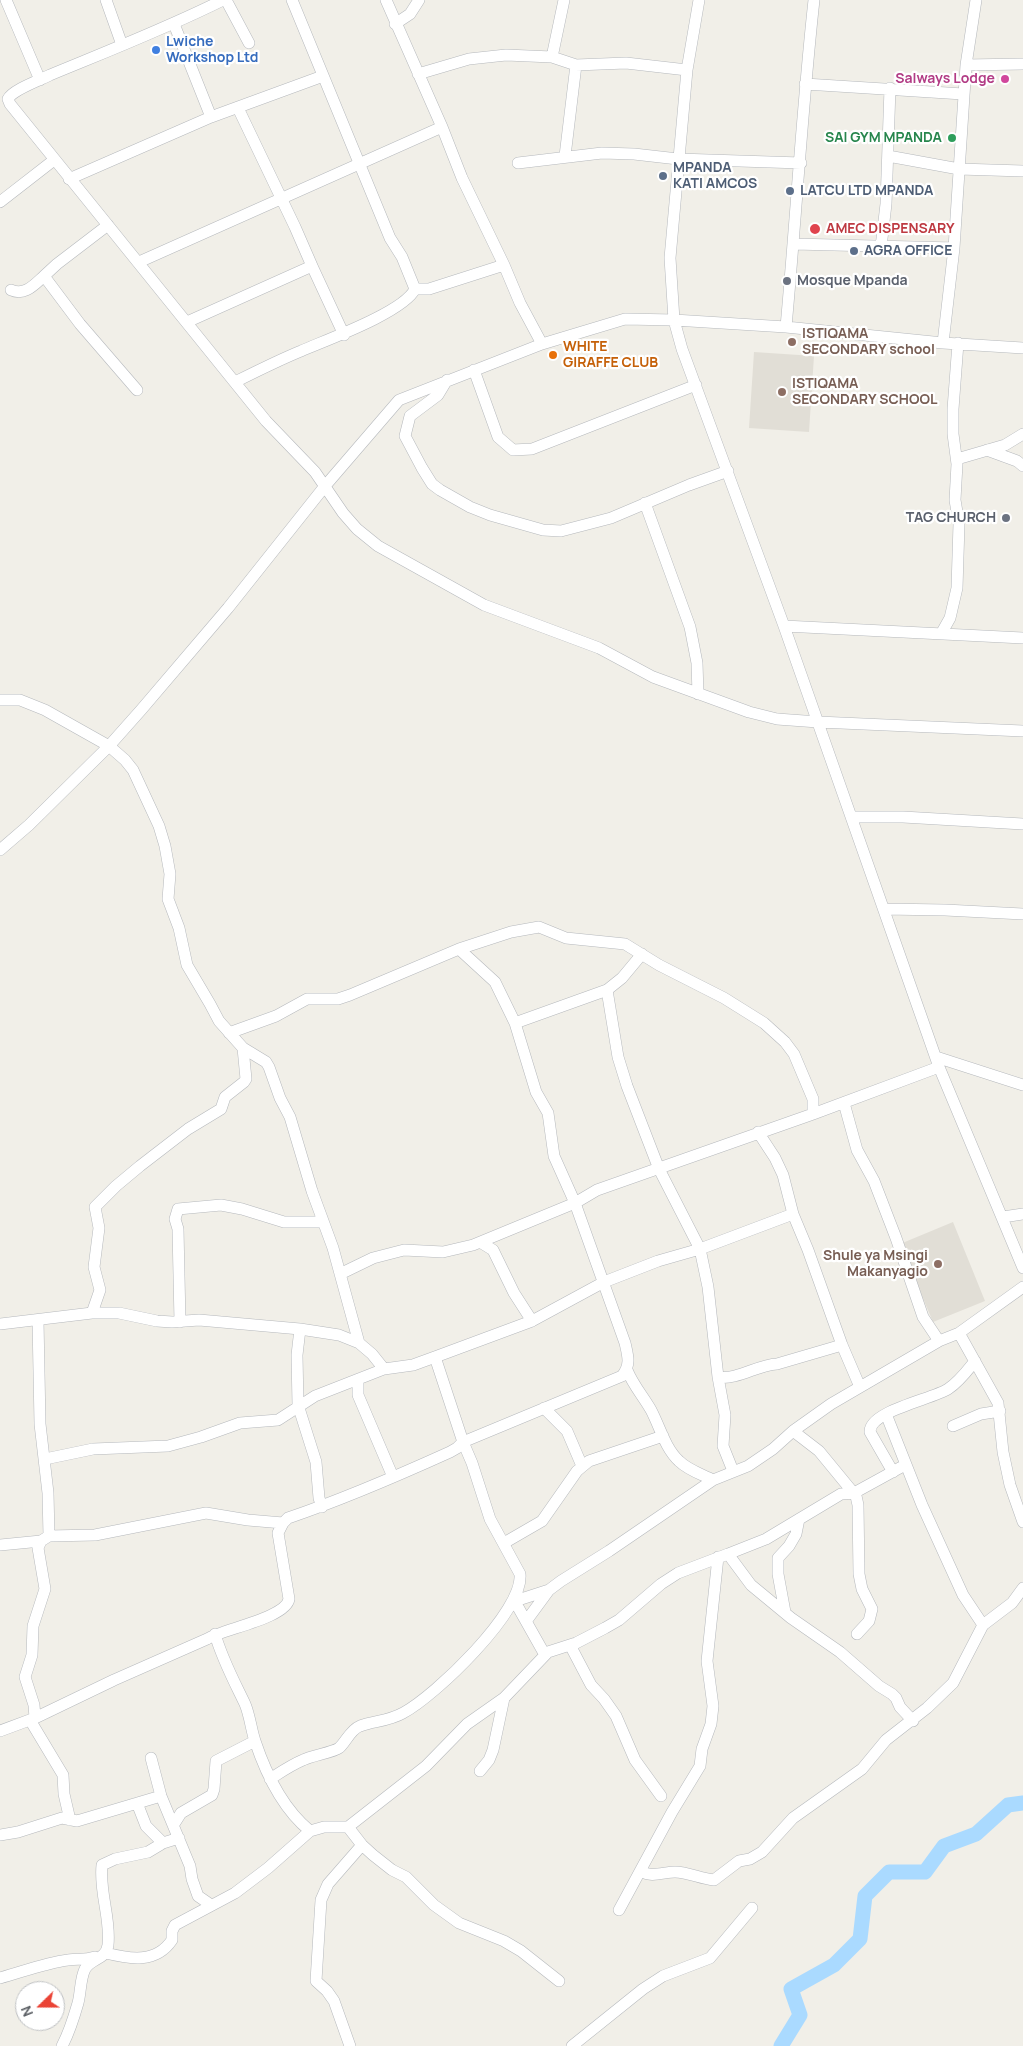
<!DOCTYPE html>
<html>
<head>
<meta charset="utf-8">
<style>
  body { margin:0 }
  #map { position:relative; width:1023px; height:2046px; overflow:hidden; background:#f1efe8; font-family:Manrope,sans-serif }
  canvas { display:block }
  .north { position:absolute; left:15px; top:1981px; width:50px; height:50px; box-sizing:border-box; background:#fff; border:1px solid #bfc1c3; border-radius:50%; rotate:248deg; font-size:14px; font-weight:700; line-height:20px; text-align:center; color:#5f6368 }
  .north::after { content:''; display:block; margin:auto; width:18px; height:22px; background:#ea4335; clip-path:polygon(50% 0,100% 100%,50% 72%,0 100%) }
</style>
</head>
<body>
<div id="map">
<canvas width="1023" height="2046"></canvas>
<div class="north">N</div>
</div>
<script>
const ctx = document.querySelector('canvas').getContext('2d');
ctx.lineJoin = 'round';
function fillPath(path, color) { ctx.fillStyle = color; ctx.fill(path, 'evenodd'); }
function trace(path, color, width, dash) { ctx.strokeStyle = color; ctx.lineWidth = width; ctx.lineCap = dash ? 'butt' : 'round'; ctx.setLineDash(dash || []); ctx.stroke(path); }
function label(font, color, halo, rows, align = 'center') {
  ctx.font = font + ' Manrope,sans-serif'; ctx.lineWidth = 4.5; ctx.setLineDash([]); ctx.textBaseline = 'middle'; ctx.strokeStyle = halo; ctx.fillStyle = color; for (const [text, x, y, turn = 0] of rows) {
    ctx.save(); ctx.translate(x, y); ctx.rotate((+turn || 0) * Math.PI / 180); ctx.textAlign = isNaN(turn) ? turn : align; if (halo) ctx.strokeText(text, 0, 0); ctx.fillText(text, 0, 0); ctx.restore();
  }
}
fillPath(new Path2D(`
  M 754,352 L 814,356 L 809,432 L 749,428 Z
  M 953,1222 L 985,1301 L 933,1322 L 900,1244 Z`), '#e1ded6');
trace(new Path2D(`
  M 781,2046 L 800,2015 L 791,1989 L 834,1965 L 860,1939 L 865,1896 L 889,1872 L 925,1872 L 944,1846 L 976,1834 L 1008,1805 L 1023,1803`), '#aadaff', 15);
const minor = new Path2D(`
  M 6,0 L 40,80
  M 106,0 L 122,45
  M 223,0 C 167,28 108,51 50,75 C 40,80 12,90 8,99 L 10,104 L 266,421 L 315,472 L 343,513 L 357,529 L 378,546 L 484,605 L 599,648 L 653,677 L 749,712 L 777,719 L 818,722 L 1023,731
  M 226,0 L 249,43
  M 386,0 L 442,127 L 462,178 L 504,265 L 520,303 L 542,344
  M 699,0 L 687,70 L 670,258 L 674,320 L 682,349 L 784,626 L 939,1067 L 1023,1268
  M 174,24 L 211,117
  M 395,24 L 410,14 L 419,0
  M 552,57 L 564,0
  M 966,65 L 1023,64
  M 418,74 L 469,59 L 506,55 L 552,57 L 576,65 L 626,63 L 687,70
  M 805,84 L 963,94
  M 565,156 L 576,65
  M 888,156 L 959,169 L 1023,171
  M 518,163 L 602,153 L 634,154 L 678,159 L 801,163
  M 69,179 L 211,117 L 323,76
  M 0,202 L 54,160
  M 108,225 L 57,264 L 44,276 L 80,324 L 137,390
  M 794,244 L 954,248
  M 881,247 L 886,204 L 890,88
  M 139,262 L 442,127
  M 312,266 L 344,335
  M 415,289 L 429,289 L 504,265
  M 11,290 C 25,296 34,285 44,276
  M 187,322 L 312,266 L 295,227 L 238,108
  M 786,327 C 796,218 802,109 814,0
  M 943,343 L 954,248 L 966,65 L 976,0
  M 474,370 L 498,437 L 513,450 L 532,449 L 696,385
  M 447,380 L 438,395 L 410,416 L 405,436 L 422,468 L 432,484 L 440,490 L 470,507 L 490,515 L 543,530 L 561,531 L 611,518 L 689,485 L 728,471
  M 235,382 C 257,371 279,360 301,351 C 326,340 404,312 415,289 L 402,257 L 390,238 L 292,0
  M 987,450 L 1017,461 L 1023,466
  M 957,459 L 1005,445 L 1023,434
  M 645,503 L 690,627 L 697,663 L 698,694
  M 784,626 L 1023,638
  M 941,634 L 950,618 L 957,588 L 959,524 L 955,500 L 957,464 L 953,434 L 953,409 L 958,343
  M 0,700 L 20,700 L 45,710 L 109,746 L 125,760 L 133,770 L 159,826 L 165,846 L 170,874 L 168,899 L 179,928 L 187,965 L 210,1004 L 219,1021 L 243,1048 L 266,1062 L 269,1067 L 280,1098 L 290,1117 L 312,1191 L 333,1248 L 359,1343
  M 853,817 L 903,817 L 1023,824
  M 0,850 L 29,825 L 109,746 L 141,710 L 228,608 L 325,486 L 399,400 L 542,344 L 625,319 L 674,320 L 786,327 L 943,343 L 1023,348
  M 884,909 L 945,910 L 1023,914
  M 607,990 L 618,1057 L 627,1086 L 659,1169 L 700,1249 L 708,1287 L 718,1377 L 725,1415 L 723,1446 L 733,1471
  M 515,1023 L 607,990 L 622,978 L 642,954
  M 229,1033 L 276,1016 L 307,999 L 338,999 L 350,995 L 459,949 L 511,932 L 539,927 L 566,938 L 625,944 L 659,965 L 724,998 L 764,1023 L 785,1042 L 794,1054 L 813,1099 L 813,1114
  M 936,1057 L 1023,1085
  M 844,1103 L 857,1150 L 874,1181 L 896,1238 L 923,1317 L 939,1341
  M 758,1132 L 775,1158 L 783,1175 L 793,1214 L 808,1250 L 842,1345 L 860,1387
  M 1003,1217 L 1023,1214
  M 480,1242 L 493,1250 L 514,1293 L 532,1321
  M 340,1274 L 373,1258 L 404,1250 L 443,1252 L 473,1245 L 575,1203 L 597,1190 L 813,1114 L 939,1067
  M 92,1313 L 100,1290 L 94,1267 L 99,1228 L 95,1207 L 116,1186 L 140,1166 L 188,1129 L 221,1109 L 225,1097 L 244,1082 L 246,1079 L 243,1048
  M 38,1320 L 40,1424 L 48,1493 L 49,1536
  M 180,1322 L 178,1229 L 175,1219 L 178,1209 L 221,1205 L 242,1209 L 284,1222 L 323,1222
  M 0,1324 L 92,1313 L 119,1313 L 157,1321 L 172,1322 L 199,1320 L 300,1329 L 339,1335 L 359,1343 L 372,1354 L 384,1369
  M 300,1329 L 297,1355 L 298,1405 L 316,1462 L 319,1498 L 322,1507
  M 959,1333 L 998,1403 L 1003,1452 L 1010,1485 L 1023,1522
  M 627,1370 C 633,1385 643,1396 651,1410 C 660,1427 665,1448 679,1461 C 688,1470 701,1474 713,1480
  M 718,1377 C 738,1380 757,1365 777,1364 L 842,1345
  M 358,1380 L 358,1395 L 393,1477
  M 544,1408 L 567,1431 L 582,1466
  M 886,1414 L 922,1505 L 963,1595 L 983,1625
  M 953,1426 L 981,1414 L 1000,1411
  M 793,1431 L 819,1451 L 856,1496 L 858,1505 L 859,1574 L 862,1589 L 872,1609 L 869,1621 L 857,1634
  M 45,1459 L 93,1449 L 168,1446 L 201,1437 L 240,1423 L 278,1420 L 315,1396 L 384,1369 L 413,1365 L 435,1357 L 532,1321 L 604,1282 L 658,1261 L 700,1249 L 793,1214
  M 893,1472 L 870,1432 C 869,1411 933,1399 948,1389 C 959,1382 967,1371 975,1361
  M 504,1543 L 542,1521 L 577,1471 L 589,1461 L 663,1436
  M 0,1545 L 41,1541
  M 728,1554 L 766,1539 L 841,1494 L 854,1493 L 905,1465
  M 514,1600 L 545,1655
  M 515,1601 L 549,1590
  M 785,1612 L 778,1574 L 778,1558 L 789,1546 L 796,1534 L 799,1519
  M 527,1620 L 549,1590 L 561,1581 L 609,1551 L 713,1480 L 748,1466 L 773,1449 L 793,1431 L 831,1404 L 939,1341 L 959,1333 L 1023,1287
  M 215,1634 C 222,1659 234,1681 245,1704 C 250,1716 251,1729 255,1741 C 266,1774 283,1809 310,1831
  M 570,1645 L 591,1685 L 604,1699 L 616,1716 L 635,1760 L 661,1796
  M 35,1718 L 34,1705 L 25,1677 L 32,1655 L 33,1626 L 45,1589 L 38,1548 L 41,1541 L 49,1536 L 95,1535 L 206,1513 L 248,1520 L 283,1523
  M 30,1720 L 63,1775 L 64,1794 L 70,1820
  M 0,1731 L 35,1718 L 114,1680 L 207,1639 C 223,1629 286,1618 289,1599 L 278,1533 L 283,1523 L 288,1518 C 344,1499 397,1476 450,1452 L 457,1448 L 463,1442 L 622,1376 C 631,1365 628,1356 625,1343 L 575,1203 L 554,1156 L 548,1113 L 536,1092 L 515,1023 L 495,982 L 459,949
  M 151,1758 L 161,1796 L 190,1866 L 192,1879 L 198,1896 L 211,1905
  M 480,1771 L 489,1760 L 493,1750 L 504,1698
  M 270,1779 C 281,1772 291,1765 303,1760 C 311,1756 334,1752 339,1748 C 346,1742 350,1730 360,1726 C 374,1721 389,1721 403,1713 C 435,1696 524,1611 520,1574 L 490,1519 L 472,1463 L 463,1442 L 435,1357
  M 137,1803 L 146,1826 L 163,1843
  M 174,1824 L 181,1813 L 212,1795 L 214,1789 L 216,1761 L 255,1741
  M 348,1827 L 362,1845 L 373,1855 L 392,1870 L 406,1877 L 434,1905 L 459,1923 L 504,1941 L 521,1951 L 559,1981
  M 0,1835 L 18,1832 L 62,1818 L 77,1821 L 161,1796
  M 641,1871 C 651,1878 664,1872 675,1872 C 688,1872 701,1879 714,1880 L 739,1861 L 750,1859 L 762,1852 L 793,1818 L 862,1769 L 886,1740 L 927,1708 L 953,1683 L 983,1625 L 1012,1603 L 1023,1588
  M 619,1910 L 672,1812 L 700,1766 L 702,1749 L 711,1724 L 713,1706 L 707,1661 L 718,1557
  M 106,1953 C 129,1959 156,1964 172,1940 L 172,1931 L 175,1925 L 235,1893 L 268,1868 L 310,1831 L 324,1827 L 348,1827 L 426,1766 L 467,1724 L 504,1698 L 548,1652 L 576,1643 L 605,1628 L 619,1620 L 661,1584 L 678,1573 L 728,1554 L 751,1585 L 791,1618 L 840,1652 L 879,1686 L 892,1694 L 896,1698 L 900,1707 L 913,1721
  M 0,1978 C 22,1972 45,1963 68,1960 C 80,1958 82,1961 95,1957
  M 62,2046 C 69,2033 74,2017 78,2003 C 81,1992 80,1979 85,1969 C 91,1958 106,1960 108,1945 C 111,1918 99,1893 102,1865 L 115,1859 L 148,1852 L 163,1843 L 179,1838
  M 350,2046 L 334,2001 L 327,1991 L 316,1981 L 321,1900 L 328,1884 L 362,1845
  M 572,2046 L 643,1989 L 663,1976 L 710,1958 L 752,1908`);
trace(minor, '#b5b8bc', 12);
trace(minor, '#fff', 11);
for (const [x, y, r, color] of [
  [156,50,5,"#3f7fe0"],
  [1005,79,5,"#d1479c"],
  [952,138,5,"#2e9e5b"],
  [663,176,5,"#5c6f8a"],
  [790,191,5,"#5c6f8a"],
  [815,229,6,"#e0444e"],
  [854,251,5,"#5c6f8a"],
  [787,281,5,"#6b7280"],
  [792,342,5,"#8d6e63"],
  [553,355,5,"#e8710a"],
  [782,392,5,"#8d6e63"],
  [1006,518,5,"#6b7280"],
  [938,1264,5,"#8d6e63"]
]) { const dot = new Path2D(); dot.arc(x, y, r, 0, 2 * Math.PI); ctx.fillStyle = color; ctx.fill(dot); trace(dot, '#fff', 2); }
label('bold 14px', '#366cbe', '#fff', [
  ["Lwiche",166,42],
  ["Workshop Ltd",166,58]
], 'left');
label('bold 14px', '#b23c85', '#fff', [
  ["Salways Lodge",995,79]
], 'right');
label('bold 14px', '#27864d', '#fff', [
  ["SAI GYM MPANDA",942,138]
], 'right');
label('bold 14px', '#4e5e75', '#fff', [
  ["MPANDA",673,168],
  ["KATI AMCOS",673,184],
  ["LATCU LTD MPANDA",800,191],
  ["AGRA OFFICE",864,251]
], 'left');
label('bold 14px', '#be3a42', '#fff', [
  ["AMEC DISPENSARY",826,229]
], 'left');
label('bold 14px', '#5b616d', '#fff', [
  ["Mosque Mpanda",797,281],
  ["TAG CHURCH",996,518,"right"]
], 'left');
label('bold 14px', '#785e54', '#fff', [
  ["ISTIQAMA",802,334],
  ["SECONDARY school",802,350],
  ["ISTIQAMA",792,384],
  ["SECONDARY SCHOOL",792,400],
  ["Shule ya Msingi",928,1256,"right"],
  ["Makanyagio",928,1272,"right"]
], 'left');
label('bold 14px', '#c56008', '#fff', [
  ["WHITE",563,347],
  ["GIRAFFE CLUB",563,363]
], 'left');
</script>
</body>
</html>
